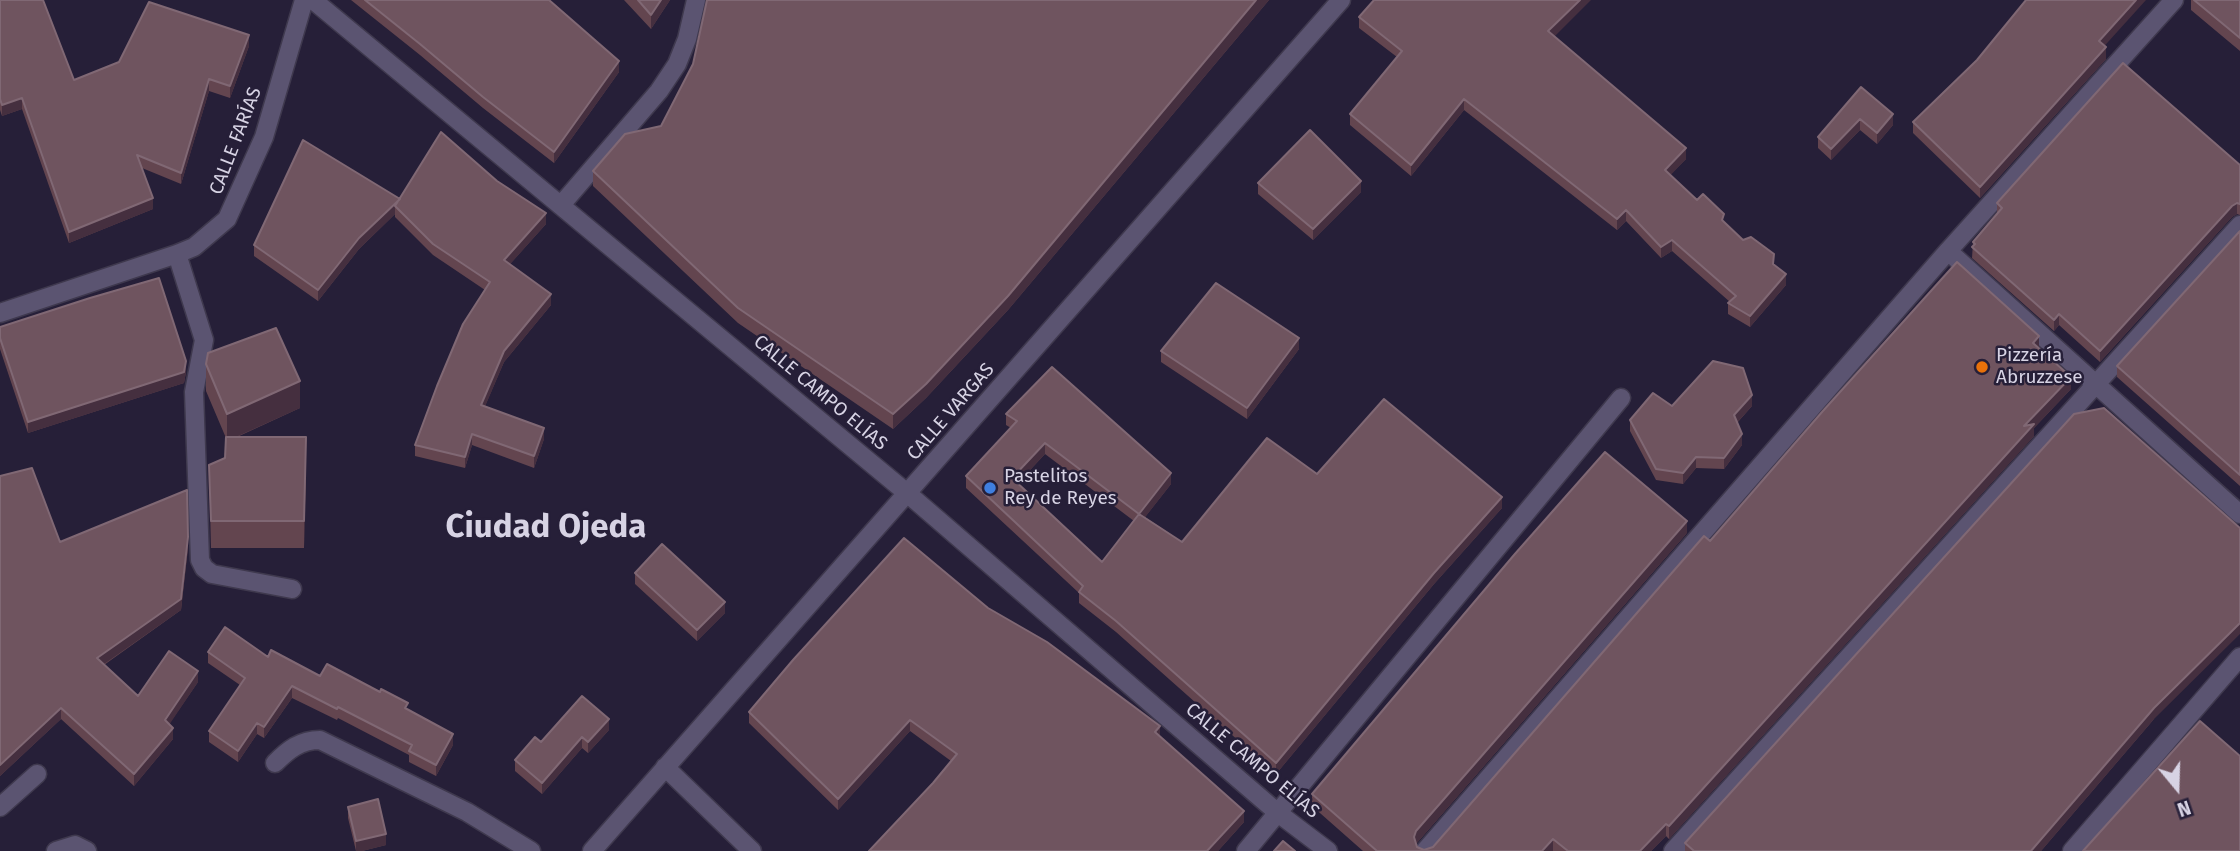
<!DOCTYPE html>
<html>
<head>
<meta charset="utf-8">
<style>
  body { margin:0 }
  #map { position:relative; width:2240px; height:851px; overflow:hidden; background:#261f38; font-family:"Fira Sans",sans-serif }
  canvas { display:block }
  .north { position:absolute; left:2142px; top:753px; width:70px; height:70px; -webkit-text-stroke:5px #261f38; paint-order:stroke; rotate:161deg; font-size:19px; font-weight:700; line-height:28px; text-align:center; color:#d7d3e4 }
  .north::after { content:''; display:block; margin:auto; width:24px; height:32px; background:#d7d3e4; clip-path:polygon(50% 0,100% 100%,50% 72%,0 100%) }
</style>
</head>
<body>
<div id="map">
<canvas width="2240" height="851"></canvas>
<div class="north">N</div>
</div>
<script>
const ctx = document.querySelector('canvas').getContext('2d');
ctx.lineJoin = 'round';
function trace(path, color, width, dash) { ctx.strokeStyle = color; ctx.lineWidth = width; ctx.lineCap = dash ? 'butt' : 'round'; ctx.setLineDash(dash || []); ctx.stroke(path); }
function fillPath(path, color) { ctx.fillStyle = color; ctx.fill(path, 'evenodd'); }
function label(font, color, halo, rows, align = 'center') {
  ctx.font = font + ' "Fira Sans",sans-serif'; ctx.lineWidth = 5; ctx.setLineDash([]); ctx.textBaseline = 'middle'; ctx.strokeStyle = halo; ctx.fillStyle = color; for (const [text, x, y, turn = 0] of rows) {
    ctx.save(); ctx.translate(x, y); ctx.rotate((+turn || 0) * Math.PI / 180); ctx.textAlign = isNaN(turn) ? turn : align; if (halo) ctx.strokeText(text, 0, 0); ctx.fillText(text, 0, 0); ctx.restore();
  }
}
const minor = new Path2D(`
  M 313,0 L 907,493 L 1278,813 L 1328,851
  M 561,205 L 659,91 L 677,64 L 687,39 L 696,0
  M 1948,251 L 2174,0
  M 177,254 L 204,340 L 194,392 L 200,560 L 204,568 L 212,574 L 292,589
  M 0,313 L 177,254 L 194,247 L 227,219 L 264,137 L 304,0
  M 275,763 C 288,750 300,740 320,740 L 467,812 L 531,851
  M 665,767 L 752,851
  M 0,807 L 37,774
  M 56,851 L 75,845 L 87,851
  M 592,851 L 1341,0
  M 1246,851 L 1621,398
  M 1425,851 L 1948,251 L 2240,514
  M 1673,851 L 2240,225
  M 2072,851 L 2240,657`);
trace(minor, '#3f394e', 21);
trace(minor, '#5b5471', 18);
fillPath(new Path2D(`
  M 0,0 L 74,80 L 249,46 L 230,98 L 209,91 L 181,184 L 142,168 L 153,209 L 69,243 L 22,109 L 2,116 L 0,110 Z
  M 351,0 L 549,0 L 619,72 L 554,163 L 483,108 L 420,55 Z
  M 624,0 L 670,0 L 651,29 Z
  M 707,0 L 1269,0 L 1008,310 L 926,398 L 893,429 L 738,323 L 593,186 L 593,171 L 661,126 L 693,64 Z
  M 2191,0 L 2240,0 L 2240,51 L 2191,10 Z
  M 1359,17 L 1554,37 L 1686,159 L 1670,175 L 1743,240 L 1774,265 L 1786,285 L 1750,327 L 1728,314 L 1728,303 L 1730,302 L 1672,251 L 1661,258 L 1626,221 L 1617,230 L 1464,110 L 1411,176 L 1350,125 L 1350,114 L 1397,57 L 1359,28 Z
  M 2104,46 L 2106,59 L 1980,198 L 1913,133 L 1913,122 Z
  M 1861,87 L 1893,125 L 1877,144 L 1860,130 L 1831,160 L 1818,148 L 1818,137 Z
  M 2240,165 L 2240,215 L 2237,214 L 2232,217 L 2100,362 L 2059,325 L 2054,331 L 1972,258 L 1973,242 L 1997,214 L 1997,203 Z
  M 1258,183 L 1361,192 L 1313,240 L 1258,194 Z
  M 400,199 L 546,224 L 510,264 L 551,305 L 504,362 L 485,406 L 544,439 L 534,468 L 472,445 L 465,468 L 415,456 L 415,445 L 485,290 L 433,255 L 395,217 L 395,214 L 359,249 L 318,301 L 254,256 L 254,245 Z
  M 2240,231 L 2240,486 L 2117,377 L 2117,366 Z
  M 0,327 L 186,372 L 184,383 L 28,433 L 0,349 Z
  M 2039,348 L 2071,389 L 2034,428 L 2034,436 L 1669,839 L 1666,836 L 1651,851 L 1363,851 L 1312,806 L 1312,794 L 1687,533 L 1416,844 L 1417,847 L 1424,850 L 1433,847 Z
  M 1299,349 L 1247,419 L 1161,362 L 1161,351 Z
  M 206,364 L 300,408 L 237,437 L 306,464 L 304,548 L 211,548 L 209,465 L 225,458 L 226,438 L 206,391 Z
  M 1752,406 L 1737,423 L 1742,445 L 1724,469 L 1696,468 L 1683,484 L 1656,480 L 1630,431 L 1630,420 Z
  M 1006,414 L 1171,484 L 1145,517 L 1182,542 L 1317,474 L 1502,508 L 1434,584 L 1276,774 L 1116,632 L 1079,603 L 1079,593 L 966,488 L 966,476 L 1011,428 L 1006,425 ZM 1045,454 L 1134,521 L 1102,562 L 1018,483 Z
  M 0,476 L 60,542 L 188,548 L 181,610 L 104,665 L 138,696 L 198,682 L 169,724 L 173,739 L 134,786 L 61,719 L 0,776 Z
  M 635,573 L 725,613 L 697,641 L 635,584 Z
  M 988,608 L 1160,737 L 1244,822 L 1218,851 L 869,851 L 933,783 L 951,761 L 910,731 L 838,810 L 749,723 L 749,712 Z
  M 208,652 L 268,657 L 408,710 L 453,745 L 436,776 L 409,762 L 409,755 L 338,718 L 337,720 L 292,698 L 264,738 L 257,734 L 238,762 L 209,742 L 209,731 L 240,685 L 208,663 Z
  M 2154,719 L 2041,851 L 1685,851 L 1685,843 Z
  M 609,730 L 588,753 L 582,748 L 542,794 L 515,771 L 515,760 L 541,742 Z
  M 348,807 L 386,845 L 362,851 L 356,851 L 348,818 Z`), '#63454f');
fillPath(new Path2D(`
  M 661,0 L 670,0 L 651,29 L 651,15 Z
  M 1256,0 L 1269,0 L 1008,310 L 926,398 L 893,429 L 893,414 Z
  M 1580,0 L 1591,0 L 1548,43 L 1548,31 Z
  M 2136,0 L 2146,0 L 2099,52 L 2099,41 Z
  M 249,35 L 249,46 L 230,98 L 230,86 Z
  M 2106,47 L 2106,59 L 1980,198 L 1980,187 Z
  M 619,61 L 619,72 L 554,163 L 554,152 Z
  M 209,79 L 209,91 L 181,184 L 181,173 Z
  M 22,98 L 22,109 L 2,116 L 2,105 Z
  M 1464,99 L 1464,110 L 1411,176 L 1411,165 Z
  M 1893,114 L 1893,125 L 1877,144 L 1877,133 Z
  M 1860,119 L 1860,130 L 1831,160 L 1831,149 Z
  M 1686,148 L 1686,159 L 1665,181 L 1665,170 Z
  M 1361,181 L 1361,192 L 1313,240 L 1313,229 Z
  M 153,198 L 153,209 L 69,243 L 69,232 Z
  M 400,199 L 395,206 L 395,214 L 359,249 L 318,301 L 318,290 L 359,238 Z
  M 2237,203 L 2237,214 L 2232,217 L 2100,362 L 2100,351 L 2232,206 Z
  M 1626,210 L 1626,221 L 1617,230 L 1617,219 Z
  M 546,213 L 546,224 L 504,271 L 504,260 Z
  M 1672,240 L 1672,251 L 1661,258 L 1661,247 Z
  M 1786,274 L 1786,285 L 1750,327 L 1750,316 Z
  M 551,294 L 551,305 L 504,362 L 481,416 L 481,405 L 504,351 Z
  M 2059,314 L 2059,325 L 2054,331 L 2054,320 Z
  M 2039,336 L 2039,348 L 2033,343 Z
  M 1299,338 L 1299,349 L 1247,419 L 1247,408 Z
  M 186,361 L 186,372 L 184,383 L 28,433 L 28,422 Z
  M 2071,377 L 2071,389 L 2034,428 L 2034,436 L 1669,839 L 1669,826 L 2024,426 Z
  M 300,381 L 300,408 L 227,441 L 227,414 Z
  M 1752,395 L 1752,406 L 1734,426 L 1734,415 Z
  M 544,428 L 544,439 L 534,468 L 534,456 Z
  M 472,434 L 472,445 L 465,468 L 465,457 Z
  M 1742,434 L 1742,445 L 1724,469 L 1724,458 Z
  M 306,437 L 306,464 L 304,548 L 304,521 Z
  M 1045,443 L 1045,454 L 1012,489 L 1012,478 Z
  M 1696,457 L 1696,468 L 1683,484 L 1683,473 Z
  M 1171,473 L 1171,484 L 1139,525 L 1139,514 Z
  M 1502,497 L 1502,508 L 1434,584 L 1276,774 L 1276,763 L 1434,573 Z
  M 1687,521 L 1687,533 L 1416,844 L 1414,850 L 1414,837 L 1416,831 Z
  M 188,537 L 188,548 L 181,610 L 97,669 L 97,658 Z
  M 725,602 L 725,613 L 697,641 L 697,630 Z
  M 2240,623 L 2240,634 L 2154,719 L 2041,851 L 2031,851 L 2154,708 Z
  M 198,671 L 198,682 L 165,731 L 165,720 Z
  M 292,686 L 292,698 L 264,738 L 264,727 Z
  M 61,708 L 61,719 L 0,776 L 0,765 Z
  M 609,719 L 609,730 L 588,753 L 588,742 Z
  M 910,720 L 910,731 L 838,810 L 838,799 Z
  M 257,723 L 257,734 L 238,762 L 238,751 Z
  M 1160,726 L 1160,737 L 1155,732 Z
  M 173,728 L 173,739 L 134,786 L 134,774 Z
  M 453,734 L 453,745 L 436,776 L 436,765 Z
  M 582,737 L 582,748 L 542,794 L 542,783 Z
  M 1244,811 L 1244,822 L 1218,851 L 1207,851 Z
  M 1666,824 L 1666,836 L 1651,851 L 1640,851 Z
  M 386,834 L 386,845 L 362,851 L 356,851 L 356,841 Z
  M 1553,839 L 1553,851 L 1542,851 Z`), '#452f3f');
const building = new Path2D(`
  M 0,0 L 43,0 L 74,80 L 119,62 L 149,2 L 249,35 L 230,86 L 209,79 L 181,173 L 137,155 L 153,198 L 69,232 L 22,98 L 2,105 L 0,99 Z
  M 365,0 L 549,0 L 619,61 L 554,152 L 483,97 L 420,44 Z
  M 638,0 L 661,0 L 651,15 Z
  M 707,0 L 1256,0 L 1008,296 L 926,384 L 893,414 L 738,308 L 593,171 L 625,134 L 661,126 L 693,64 Z
  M 1374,0 L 1580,0 L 1548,31 L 1686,148 L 1665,170 L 1697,200 L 1703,194 L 1724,214 L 1722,220 L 1743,240 L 1751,237 L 1774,254 L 1773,264 L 1786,274 L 1750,316 L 1728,303 L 1736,296 L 1672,240 L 1661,247 L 1626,210 L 1617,219 L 1464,99 L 1411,165 L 1350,114 L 1402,51 L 1359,17 Z
  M 2026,0 L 2136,0 L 2099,41 L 2106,47 L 1980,187 L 1913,122 L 1977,60 Z
  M 2194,0 L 2240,0 L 2240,38 Z
  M 2123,63 L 2240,165 L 2240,204 L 2237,203 L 2232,206 L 2100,351 L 2059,314 L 2054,320 L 1972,247 L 1975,244 L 1973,242 L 2002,208 L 1997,203 Z
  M 1861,87 L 1893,114 L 1877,133 L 1860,119 L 1831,149 L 1818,137 Z
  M 1310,130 L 1361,181 L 1313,229 L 1258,183 Z
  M 441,132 L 497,181 L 546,213 L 504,260 L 551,294 L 504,351 L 481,405 L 544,428 L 534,456 L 472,434 L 465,457 L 415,445 L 437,386 L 463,324 L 490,282 L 433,244 L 395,206 Z
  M 303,140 L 400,199 L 359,238 L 318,290 L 254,245 Z
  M 2240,231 L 2240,475 L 2117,366 Z
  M 1957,262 L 2039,336 L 2033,343 L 2071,377 L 2024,426 L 2034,424 L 1669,826 L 1666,824 L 1640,851 L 1568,851 L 1553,839 L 1542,851 L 1377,851 L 1312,794 L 1514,555 L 1605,452 L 1687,521 L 1416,831 L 1414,837 L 1417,847 L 1424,850 L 1433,847 L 1704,536 L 1710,541 L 1822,412 Z
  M 159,278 L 186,361 L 184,372 L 28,422 L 0,338 L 0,327 L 90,298 Z
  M 1216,283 L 1299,338 L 1247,408 L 1161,351 Z
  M 276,328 L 300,381 L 227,414 L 206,364 L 208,353 Z
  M 1713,361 L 1743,368 L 1752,395 L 1734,415 L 1742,434 L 1724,458 L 1696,457 L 1683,473 L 1656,469 L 1630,420 L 1653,393 L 1672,406 Z
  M 1052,367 L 1171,473 L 1139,514 L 1182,542 L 1267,438 L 1317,474 L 1384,399 L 1502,497 L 1434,573 L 1276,763 L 1116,621 L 1079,592 L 1083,586 L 966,476 L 1017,421 L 1006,414 ZM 1045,443 L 1139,514 L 1102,562 L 1012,478 Z
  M 2104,408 L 2240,528 L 2240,623 L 2154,708 L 2031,851 L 1694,851 L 1685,843 L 2074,414 Z
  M 226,437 L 306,437 L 304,521 L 211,521 L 209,465 L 225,458 Z
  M 32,468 L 60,542 L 187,490 L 188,537 L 181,599 L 97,658 L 138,696 L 169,651 L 198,671 L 165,720 L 173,728 L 134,774 L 61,708 L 0,765 L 0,476 Z
  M 904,538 L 988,608 L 1047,642 L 1160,726 L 1155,732 L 1244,811 L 1207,851 L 869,851 L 933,783 L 957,754 L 910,720 L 838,799 L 749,712 L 793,660 Z
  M 662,544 L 725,602 L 697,630 L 635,573 Z
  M 225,627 L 268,657 L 271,650 L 320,676 L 327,664 L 380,692 L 381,689 L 408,703 L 405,708 L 453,734 L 436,765 L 409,751 L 412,745 L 338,707 L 337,709 L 292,686 L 264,727 L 257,723 L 238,751 L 209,731 L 245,678 L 208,652 Z
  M 582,696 L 609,719 L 588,742 L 582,737 L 542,783 L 515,760 L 535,737 L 541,742 Z
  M 2200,721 L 2240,756 L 2240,851 L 2083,851 Z
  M 378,799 L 386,834 L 356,841 L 348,807 Z
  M 1283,841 L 1295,851 L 1274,851 Z`);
fillPath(building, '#6f545f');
trace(building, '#806874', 2);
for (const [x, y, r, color] of [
  [1982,367,7,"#e8710a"],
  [990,488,7,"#3f7fe0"]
]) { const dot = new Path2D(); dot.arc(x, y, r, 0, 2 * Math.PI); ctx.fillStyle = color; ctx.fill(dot); trace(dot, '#261f38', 2.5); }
label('19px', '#d7d3e4', '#261f38', [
  ["CALLE FARÍAS",236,141,-69],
  ["CALLE CAMPO ELÍAS",820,393,40],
  ["CALLE VARGAS",951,412,-49],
  ["CALLE CAMPO ELÍAS",1252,761,40]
]);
label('19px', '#d7d3e4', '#261f38', [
  ["Pizzería",1996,356],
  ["Abruzzese",1996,378],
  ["Pastelitos",1004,477],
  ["Rey de Reyes",1004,499]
], 'left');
label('bold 33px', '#d7d3e4', '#261f38', [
  ["Ciudad Ojeda",546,528]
]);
</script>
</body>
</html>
